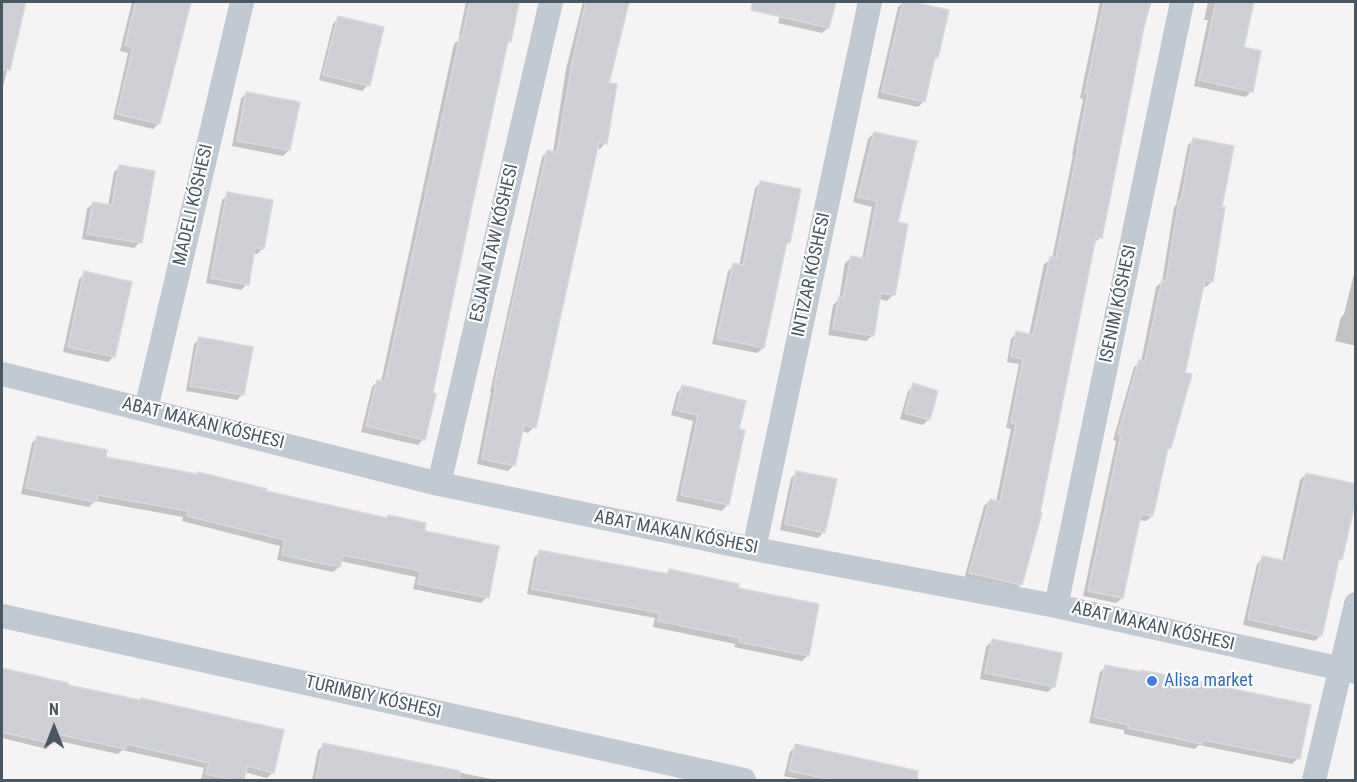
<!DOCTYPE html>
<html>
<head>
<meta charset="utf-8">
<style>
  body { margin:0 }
  #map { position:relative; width:1357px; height:782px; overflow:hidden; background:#f5f3f3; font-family:"Roboto Condensed",sans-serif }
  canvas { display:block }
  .frame { position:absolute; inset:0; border:3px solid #4a5661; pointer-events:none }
  .north { position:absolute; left:24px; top:698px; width:60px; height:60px; -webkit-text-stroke:4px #fff; paint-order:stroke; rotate:0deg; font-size:16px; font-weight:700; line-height:24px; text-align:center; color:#4a5661 }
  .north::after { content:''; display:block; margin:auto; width:21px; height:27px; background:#4a5661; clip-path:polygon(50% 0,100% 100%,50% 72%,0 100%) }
</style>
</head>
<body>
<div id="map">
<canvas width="1357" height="782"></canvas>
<div class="frame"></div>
<div class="north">N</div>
</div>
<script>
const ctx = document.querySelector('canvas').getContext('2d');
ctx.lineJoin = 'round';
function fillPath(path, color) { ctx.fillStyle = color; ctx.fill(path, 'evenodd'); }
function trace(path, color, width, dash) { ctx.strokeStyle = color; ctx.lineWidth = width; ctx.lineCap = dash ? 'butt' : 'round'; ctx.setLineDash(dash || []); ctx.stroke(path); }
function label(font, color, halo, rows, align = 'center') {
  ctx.font = font + ' "Roboto Condensed",sans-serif'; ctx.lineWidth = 4.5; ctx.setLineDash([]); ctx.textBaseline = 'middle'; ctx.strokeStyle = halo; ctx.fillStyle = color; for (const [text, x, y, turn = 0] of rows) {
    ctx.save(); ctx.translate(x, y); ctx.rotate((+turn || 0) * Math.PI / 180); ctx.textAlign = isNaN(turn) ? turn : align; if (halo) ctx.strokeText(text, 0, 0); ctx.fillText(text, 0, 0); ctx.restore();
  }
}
fillPath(new Path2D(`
  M 2,2 L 24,2 L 2,91 Z
  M 132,2 L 190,2 L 159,123 L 153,129 L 113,119 L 128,53 L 120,51 Z
  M 466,2 L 518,2 L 509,41 L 506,44 L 431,394 L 423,439 L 418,445 L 361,432 L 372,387 L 378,381 L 381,382 L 454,44 L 458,41 Z
  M 583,2 L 628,2 L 607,84 L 605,143 L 600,149 L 596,148 L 534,427 L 528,433 L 521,431 L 514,465 L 508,471 L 477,464 L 491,392 L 490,392 L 542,157 L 548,151 L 553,152 L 566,69 Z
  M 784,2 L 835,2 L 828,28 L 822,33 L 778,23 Z
  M 904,2 L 947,11 L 937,57 L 932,61 L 924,101 L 918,107 L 877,98 L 898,7 Z
  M 1100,2 L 1151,2 L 1146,22 L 1142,26 L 1101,237 L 1094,243 L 1021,584 L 1015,590 L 964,579 L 984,506 L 990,500 L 996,502 L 1011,429 L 1006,428 L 1019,364 L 1007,362 L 1011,339 L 1017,333 L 1029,335 L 1044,264 L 1052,259 L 1073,155 L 1072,155 L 1083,99 L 1080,98 Z
  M 1208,2 L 1252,2 L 1242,48 L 1251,91 L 1246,97 L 1194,86 L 1208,20 L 1204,20 Z
  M 338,18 L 368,85 L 362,91 L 319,80 L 333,24 Z
  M 246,93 L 289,150 L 283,156 L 232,146 L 241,99 Z
  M 874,133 L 897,223 L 893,295 L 887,301 L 879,299 L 872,336 L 866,341 L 828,335 L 833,305 L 839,299 L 845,263 L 851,258 L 862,259 L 872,207 L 853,202 L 868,139 Z
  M 1194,140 L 1220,208 L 1212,281 L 1206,287 L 1202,286 L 1170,448 L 1166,452 L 1152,516 L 1146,521 L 1138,520 L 1122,598 L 1116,603 L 1083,596 L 1116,441 L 1113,440 L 1134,367 L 1141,362 L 1156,287 L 1162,282 L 1174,207 L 1176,205 L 1188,145 Z
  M 120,166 L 140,242 L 134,248 L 82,239 L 87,209 L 93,203 L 108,206 L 114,172 Z
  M 761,182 L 788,242 L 785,246 L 763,348 L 757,353 L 712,344 L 728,271 L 734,265 L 739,266 L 755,188 Z
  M 228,194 L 263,248 L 257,254 L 253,254 L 247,284 L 241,290 L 206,283 L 222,200 Z
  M 1356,266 L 1356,346 L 1335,341 L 1341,317 L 1344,314 Z
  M 85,273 L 114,356 L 108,362 L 63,352 L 79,279 Z
  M 200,338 L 243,394 L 237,400 L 186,391 L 194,344 Z
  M 914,385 L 929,419 L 923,425 L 900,419 L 908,391 Z
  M 682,387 L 737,430 L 743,431 L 727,505 L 722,511 L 676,501 L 693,421 L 671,415 L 677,393 Z
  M 37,438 L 104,459 L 385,519 L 388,517 L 423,532 L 487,597 L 481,603 L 413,589 L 416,577 L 340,561 L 339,567 L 333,572 L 277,560 L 280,546 L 182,521 L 183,517 L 95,501 L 89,507 L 21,494 L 32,443 Z
  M 796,473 L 824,532 L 818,538 L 780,530 L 791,478 Z
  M 1306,474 L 1356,491 L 1321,635 L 1315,641 L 1243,625 L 1257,564 L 1263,558 L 1282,562 L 1300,480 Z
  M 540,552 L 665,575 L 669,571 L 736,589 L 807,656 L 802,661 L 734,647 L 735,644 L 653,627 L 655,618 L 527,594 L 534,558 Z
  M 992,641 L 1054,686 L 1048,692 L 980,679 L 986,647 Z
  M 1106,666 L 1298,758 L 1292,764 L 1199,745 L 1195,749 L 1124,734 L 1124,730 L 1089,723 L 1100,672 Z
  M 2,669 L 66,684 L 273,772 L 267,778 L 244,772 L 242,780 L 206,780 L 201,779 L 204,768 L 122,750 L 118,754 L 54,740 L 47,749 L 2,738 Z
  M 324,745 L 496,780 L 312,780 L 318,750 Z
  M 795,746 L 908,770 L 906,780 L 803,780 L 784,776 L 790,752 Z`), '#0003');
const building = new Path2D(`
  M 2,2 L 26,2 L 10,70 L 2,69 Z
  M 136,2 L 191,2 L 160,124 L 117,114 L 133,47 L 125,45 Z
  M 470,2 L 519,2 L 511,42 L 508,41 L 472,206 L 433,393 L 436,394 L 425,440 L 366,426 L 377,380 L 385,382 L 460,36 L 462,37 Z
  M 586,2 L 629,2 L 609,83 L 617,84 L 607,144 L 599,142 L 536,428 L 524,425 L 515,466 L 482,459 L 496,386 L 494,386 L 547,150 L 557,152 L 572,63 Z
  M 752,2 L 836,2 L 829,28 L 751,10 Z
  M 903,2 L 912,2 L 949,10 L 938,58 L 935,57 L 925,102 L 882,92 Z
  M 1104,2 L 1149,2 L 1102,238 L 1096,237 L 1040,513 L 1042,513 L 1022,585 L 969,573 L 990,499 L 1000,502 L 1016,424 L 1011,423 L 1023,359 L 1011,356 L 1016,331 L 1033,335 L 1050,257 L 1056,258 L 1078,149 L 1077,149 L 1088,93 L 1085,93 Z
  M 1216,2 L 1254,2 L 1244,47 L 1261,51 L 1253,92 L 1199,80 Z
  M 338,16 L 384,27 L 370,86 L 323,75 Z
  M 246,92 L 300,102 L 290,150 L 237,141 Z
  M 874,132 L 917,141 L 898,222 L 908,224 L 895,295 L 881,293 L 874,336 L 833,329 L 839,297 L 843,298 L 851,256 L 866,259 L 877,201 L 858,197 Z
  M 1193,138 L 1234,146 L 1222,207 L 1225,207 L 1213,282 L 1205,280 L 1185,373 L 1192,374 L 1171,448 L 1168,448 L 1153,516 L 1141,514 L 1123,598 L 1088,591 L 1121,435 L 1118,434 L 1139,360 L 1145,361 L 1162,280 L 1166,281 L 1179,200 L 1181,200 Z
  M 119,165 L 155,171 L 142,243 L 87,234 L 93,202 L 112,205 Z
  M 760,181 L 801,189 L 790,243 L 787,242 L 764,348 L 717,338 L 733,263 L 743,265 Z
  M 227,192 L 273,200 L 264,249 L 255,248 L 249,285 L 211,278 Z
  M 84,271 L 132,282 L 115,357 L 68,347 Z
  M 199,337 L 253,347 L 244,395 L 190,386 Z
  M 913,383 L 938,391 L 930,420 L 905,413 Z
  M 682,385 L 746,401 L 739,429 L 745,430 L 729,505 L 681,495 L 698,415 L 676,410 Z
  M 37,436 L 107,450 L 106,457 L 197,474 L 198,472 L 267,489 L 266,491 L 387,518 L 388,515 L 426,523 L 425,531 L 499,546 L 489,598 L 418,584 L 421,571 L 343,555 L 340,567 L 282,555 L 285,540 L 187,516 L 188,511 L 98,495 L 96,502 L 26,488 Z
  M 796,471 L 837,479 L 825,533 L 785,524 Z
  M 1306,473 L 1356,484 L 1356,499 L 1342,560 L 1339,559 L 1322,636 L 1248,619 L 1262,556 L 1286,561 Z
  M 539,550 L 668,574 L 669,569 L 739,584 L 738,588 L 819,604 L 809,656 L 739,642 L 740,638 L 658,621 L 660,613 L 532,589 Z
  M 992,639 L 1062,653 L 1055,687 L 985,673 Z
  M 1105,665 L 1141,672 L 1141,670 L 1311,705 L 1300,759 L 1203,740 L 1202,744 L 1128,728 L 1129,725 L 1094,717 Z
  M 2,668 L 68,683 L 68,685 L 140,700 L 141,698 L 284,730 L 274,773 L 247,766 L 244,780 L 234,780 L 206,774 L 209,763 L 126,744 L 125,749 L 57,734 L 54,744 L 2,732 Z
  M 323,743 L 460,771 L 459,780 L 316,780 Z
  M 795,744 L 918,771 L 917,780 L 834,780 L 789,771 Z`);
fillPath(building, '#cdcfd5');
trace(building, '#d7d9de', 1.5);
trace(new Path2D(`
  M 2,374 L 439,484 L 754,549 L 1056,606 L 1356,672
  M 146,409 L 242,2
  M 439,484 L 551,2
  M 754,549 L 870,2
  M 1056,606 L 1182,2
  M 2,616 L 744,780
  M 1314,780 L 1356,604`), '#c1cad2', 24);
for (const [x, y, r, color] of [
  [1152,681,6,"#3f7fe0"]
]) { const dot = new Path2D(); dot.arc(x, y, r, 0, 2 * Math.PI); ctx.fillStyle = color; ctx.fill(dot); trace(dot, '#fff', 2); }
label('18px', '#4a5661', '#fff', [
  ["MADELI KÓSHESI",194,205,-77],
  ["ESJAN ATAW KÓSHESI",495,243,-77],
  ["INTIZAR KÓSHESI",812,275,-78],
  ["ISENIM KÓSHESI",1119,304,-78],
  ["ABAT MAKAN KÓSHESI",203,424,14],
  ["ABAT MAKAN KÓSHESI",676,533,11],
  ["ABAT MAKAN KÓSHESI",1153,627,13],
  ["TURIMBIY KÓSHESI",373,698,13]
]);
label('18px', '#366cbe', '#fff', [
  ["Alisa market",1164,681]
], 'left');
</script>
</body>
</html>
